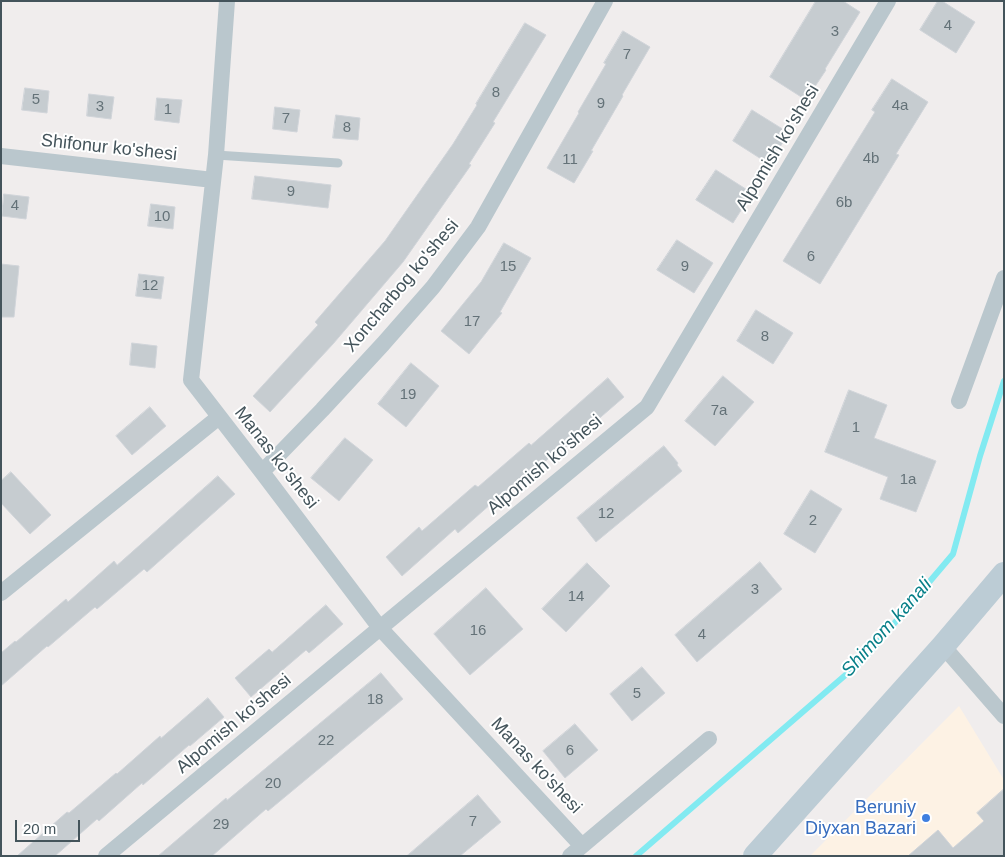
<!DOCTYPE html>
<html>
<head>
<meta charset="utf-8">
<style>
  body { margin:0 }
  #map { position:relative; width:1005px; height:857px; overflow:hidden; background:#f0eded; font-family:Arial,sans-serif }
  canvas { display:block }
  .frame { position:absolute; inset:0; border:2px solid #44545b; pointer-events:none }
  .scale { position:absolute; left:15px; top:820px; width:65px; height:22px; box-sizing:border-box; border:2px solid #44545b; border-top:0; padding-left:6px; font-size:15px; line-height:18px; white-space:nowrap; color:#44545b; -webkit-text-stroke:4px #fff; paint-order:stroke }
</style>
</head>
<body>
<div id="map">
<canvas width="1005" height="857"></canvas>
<div class="frame"></div>
<div class="scale">20 m</div>
</div>
<script>
const ctx = document.querySelector('canvas').getContext('2d');
ctx.lineJoin = 'round';
function fillPath(path, color) { ctx.fillStyle = color; ctx.fill(path, 'evenodd'); }
function trace(path, color, width, dash) { ctx.strokeStyle = color; ctx.lineWidth = width; ctx.lineCap = dash ? 'butt' : 'round'; ctx.setLineDash(dash || []); ctx.stroke(path); }
function label(font, color, halo, rows, align = 'center') {
  ctx.font = font + ' Arial,sans-serif'; ctx.lineWidth = 4; ctx.setLineDash([]); ctx.textBaseline = 'middle'; ctx.strokeStyle = halo; ctx.fillStyle = color; for (const [text, x, y, turn = 0] of rows) {
    ctx.save(); ctx.translate(x, y); ctx.rotate((+turn || 0) * Math.PI / 180); ctx.textAlign = isNaN(turn) ? turn : align; if (halo) ctx.strokeText(text, 0, 0); ctx.fillText(text, 0, 0); ctx.restore();
  }
}
fillPath(new Path2D(`
  M 959,706 L 1004,780 L 1004,856 L 810,856 Z`), '#fdf2e4');
trace(new Path2D(`
  M 636,856 L 864,659 L 953,554 L 980,456 L 1004,381`), '#82eaf1', 6);
const building = new Path2D(`
  M 816,1 L 843,1 L 860,12 L 825,69 L 826,70 L 806,100 L 770,77 Z
  M 938,1 L 942,1 L 975,22 L 956,53 L 920,30 Z
  M 525,23 L 546,35 L 493,122 L 495,123 L 469,164 L 471,165 L 403,262 L 333,344 L 270,412 L 253,396 L 318,325 L 315,322 L 385,241 L 453,144 L 477,105 L 476,104 Z
  M 623,31 L 650,47 L 622,95 L 623,96 L 591,151 L 593,151 L 574,183 L 547,168 L 579,113 L 578,112 L 606,64 L 604,63 Z
  M 892,79 L 928,102 L 896,154 L 899,155 L 820,284 L 783,261 L 875,112 L 872,110 Z
  M 25,88 L 49,91 L 47,113 L 22,110 Z
  M 89,94 L 114,97 L 111,119 L 87,116 Z
  M 157,98 L 182,100 L 179,123 L 155,120 Z
  M 275,107 L 300,110 L 297,132 L 273,129 Z
  M 752,110 L 789,133 L 769,164 L 733,141 Z
  M 336,115 L 360,118 L 358,140 L 333,138 Z
  M 716,170 L 752,193 L 733,223 L 696,200 Z
  M 255,176 L 331,185 L 328,208 L 252,199 Z
  M 4,194 L 29,197 L 26,219 L 2,216 Z
  M 151,204 L 175,207 L 173,229 L 148,226 Z
  M 677,240 L 713,263 L 694,293 L 657,270 Z
  M 504,243 L 531,258 L 500,312 L 502,313 L 469,354 L 441,331 L 481,282 Z
  M 1,264 L 19,266 L 14,317 L 1,317 Z
  M 139,274 L 164,277 L 161,299 L 136,296 Z
  M 756,310 L 793,333 L 773,364 L 737,341 Z
  M 132,343 L 157,346 L 155,368 L 130,365 Z
  M 411,363 L 439,386 L 406,427 L 378,404 Z
  M 723,376 L 754,402 L 715,446 L 685,421 Z
  M 608,378 L 624,397 L 565,448 L 563,446 L 511,491 L 509,488 L 458,533 L 455,529 L 402,576 L 386,557 L 419,527 L 422,531 L 475,485 L 478,487 L 529,443 L 531,445 Z
  M 849,390 L 887,405 L 874,438 L 936,461 L 916,512 L 880,499 L 888,477 L 825,452 Z
  M 150,407 L 166,426 L 132,455 L 116,436 Z
  M 345,438 L 373,460 L 339,501 L 311,478 Z
  M 664,446 L 678,463 L 677,465 L 682,471 L 596,542 L 577,518 Z
  M 11,472 L 51,515 L 30,534 L 1,503 L 1,481 Z
  M 218,476 L 235,494 L 147,572 L 144,569 L 97,609 L 95,607 L 48,647 L 47,646 L 1,686 L 1,653 L 15,641 L 16,642 L 66,599 L 68,602 L 114,561 L 117,565 Z
  M 811,490 L 842,509 L 815,553 L 784,534 Z
  M 760,562 L 782,589 L 697,662 L 675,635 Z
  M 587,563 L 610,586 L 566,632 L 542,609 Z
  M 486,588 L 523,629 L 470,675 L 434,634 Z
  M 326,605 L 343,624 L 309,653 L 306,650 L 251,697 L 235,678 L 269,649 L 272,652 Z
  M 642,667 L 665,693 L 632,721 L 610,694 Z
  M 381,673 L 403,699 L 268,811 L 266,809 L 212,856 L 158,856 L 226,798 L 227,800 Z
  M 208,698 L 224,717 L 190,746 L 189,745 L 143,785 L 142,783 L 99,821 L 97,819 L 55,856 L 17,856 L 67,812 L 69,813 L 116,773 L 117,774 L 160,736 L 161,738 Z
  M 575,724 L 598,750 L 565,778 L 543,751 Z
  M 1004,789 L 1004,856 L 908,856 L 938,830 L 953,848 L 984,821 L 977,813 Z
  M 478,795 L 501,822 L 460,856 L 407,856 Z`);
fillPath(building, '#c6ccd0');
trace(building, '#d0d4d9', 1);
trace(new Path2D(`
  M 216,155 L 338,163`), '#bac7cd', 9);
trace(new Path2D(`
  M 227,1 L 216,155 L 191,380 L 262,472 L 380,628 L 582,846
  M 1,156 L 213,180
  M 959,401 L 1004,278
  M 262,472 L 322,410 L 383,344 L 433,287 L 478,227 L 605,1
  M 1,593 L 219,417
  M 943,646 L 1004,716
  M 106,856 L 380,628 L 647,407 L 888,1
  M 570,856 L 709,739`), '#bac7cd', 16);
trace(new Path2D(`
  M 755,856 L 943,646 L 1004,574`), '#bcccd5', 24);
for (const [x, y, r, color] of [
  [926,818,5,"#3f7fe0"]
]) { const dot = new Path2D(); dot.arc(x, y, r, 0, 2 * Math.PI); ctx.fillStyle = color; ctx.fill(dot); trace(dot, '#fff', 2); }
label('15px', '#647278', null, [
  ["4",948,26],
  ["3",835,32],
  ["7",627,55],
  ["8",496,93],
  ["5",36,100],
  ["9",601,104],
  ["4a",900,106],
  ["3",100,107],
  ["1",168,110],
  ["7",286,119],
  ["8",347,128],
  ["4b",871,159],
  ["11",570,160],
  ["9",291,192],
  ["6b",844,203],
  ["4",15,206],
  ["10",162,217],
  ["6",811,257],
  ["15",508,267],
  ["9",685,267],
  ["12",150,286],
  ["17",472,322],
  ["8",765,337],
  ["19",408,395],
  ["7a",719,411],
  ["1",856,428],
  ["1a",908,480],
  ["12",606,514],
  ["2",813,521],
  ["3",755,590],
  ["14",576,597],
  ["16",478,631],
  ["4",702,635],
  ["5",637,694],
  ["18",375,700],
  ["22",326,741],
  ["6",570,751],
  ["20",273,784],
  ["7",473,822],
  ["29",221,825]
]);
label('18px', '#44545b', '#fff', [
  ["Shifonur ko'shesi",109,148,6],
  ["Alpomish ko'shesi",778,148,-59],
  ["Xoncharbog ko'shesi",402,286,-50],
  ["Manas ko'shesi",276,458,52],
  ["Alpomish ko'shesi",545,465,-40],
  ["Alpomish ko'shesi",234,724,-40],
  ["Manas ko'shesi",536,766,47]
]);
label('18px', '#366cbe', '#fff', [
  ["Beruniy",916,808],
  ["Diyxan Bazari",916,829]
], 'right');
label('italic 19px', '#077f88', '#fff', [
  ["Shimom kanali",887,628,-48]
]);
</script>
</body>
</html>
